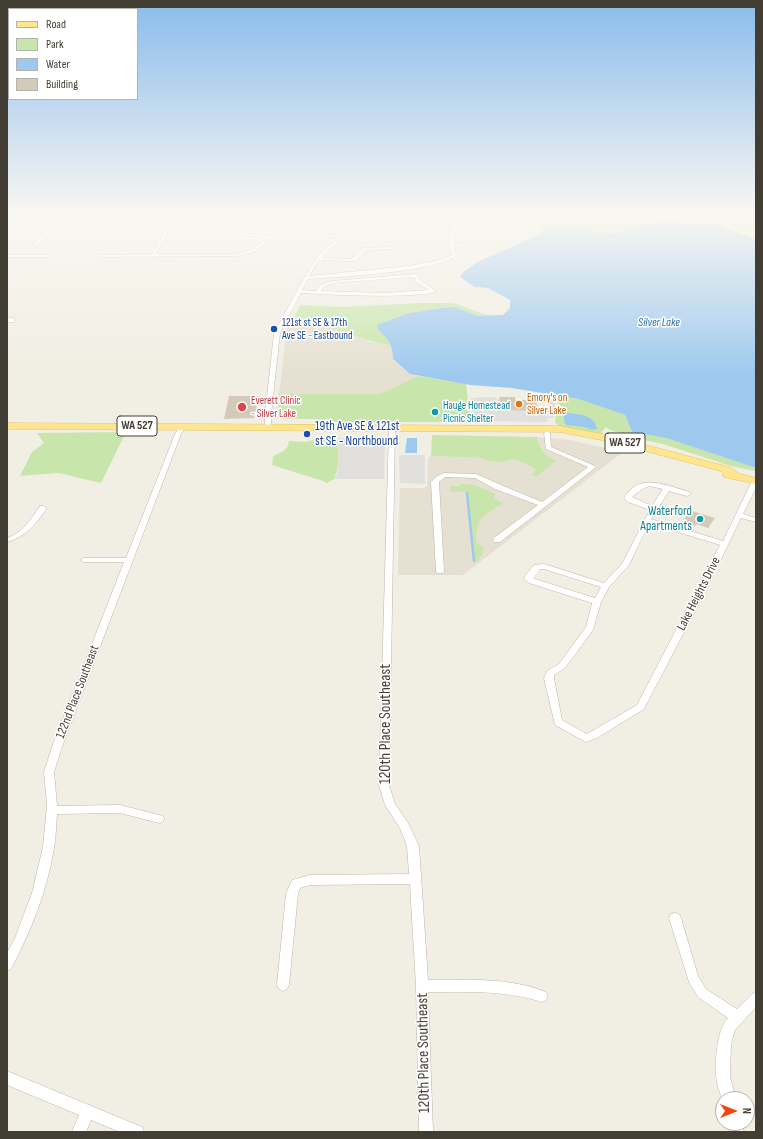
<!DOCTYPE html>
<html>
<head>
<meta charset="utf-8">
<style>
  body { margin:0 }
  #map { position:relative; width:763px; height:1139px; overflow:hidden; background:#f1eee3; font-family:"Sofia Sans Condensed",sans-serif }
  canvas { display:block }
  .frame { position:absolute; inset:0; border:8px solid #433e33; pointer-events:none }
  .legend { position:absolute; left:8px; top:8px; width:130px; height:92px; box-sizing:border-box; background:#fff; border:1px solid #b4b2ad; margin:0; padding:5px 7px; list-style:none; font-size:12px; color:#433e33 }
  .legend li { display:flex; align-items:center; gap:8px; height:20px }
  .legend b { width:20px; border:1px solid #b4b2ad }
  .north { position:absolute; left:715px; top:1091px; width:40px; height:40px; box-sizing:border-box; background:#fff; border:1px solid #b4b2ad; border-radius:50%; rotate:90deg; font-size:11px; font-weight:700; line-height:16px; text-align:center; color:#433e33 }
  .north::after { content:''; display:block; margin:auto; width:14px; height:18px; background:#f94213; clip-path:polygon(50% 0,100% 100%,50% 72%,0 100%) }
</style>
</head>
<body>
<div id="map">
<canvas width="763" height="1139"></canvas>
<div class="frame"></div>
<ul class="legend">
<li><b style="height:5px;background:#fee590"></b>Road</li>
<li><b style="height:11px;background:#c8e6ab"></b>Park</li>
<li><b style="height:11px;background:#9ec9ef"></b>Water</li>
<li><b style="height:11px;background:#d3cab9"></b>Building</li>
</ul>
<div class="north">N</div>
</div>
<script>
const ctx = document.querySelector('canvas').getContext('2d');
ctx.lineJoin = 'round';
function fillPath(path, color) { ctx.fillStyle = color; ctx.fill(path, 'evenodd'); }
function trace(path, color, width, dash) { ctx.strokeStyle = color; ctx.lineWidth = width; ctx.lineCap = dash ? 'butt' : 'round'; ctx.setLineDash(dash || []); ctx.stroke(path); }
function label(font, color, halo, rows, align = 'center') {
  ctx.font = font + ' "Sofia Sans Condensed",sans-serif'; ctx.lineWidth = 3; ctx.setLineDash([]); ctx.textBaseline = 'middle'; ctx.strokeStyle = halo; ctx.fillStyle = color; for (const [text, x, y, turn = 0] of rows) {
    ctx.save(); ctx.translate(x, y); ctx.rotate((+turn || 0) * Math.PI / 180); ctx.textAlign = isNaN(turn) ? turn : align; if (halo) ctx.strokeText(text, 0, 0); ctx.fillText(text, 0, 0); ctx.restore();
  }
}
fillPath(new Path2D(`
  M 293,318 L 314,322 L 371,342 L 390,345 L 393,349 L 393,360 L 410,374 L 418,376 L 380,394 L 279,394 L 287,329 Z
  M 537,437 L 569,440 L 623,452 L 463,575 L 398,575 L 400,488 L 424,488 L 427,486 L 428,458 L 431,456 L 481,458 L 490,462 L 495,461 L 501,463 L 512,459 L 524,463 L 535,469 L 532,475 L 546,456 L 540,447 Z`), '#e5e0d1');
fillPath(new Path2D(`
  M 538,216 L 756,216 L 756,239 L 710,226 L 664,222 L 649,223 L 627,230 L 604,234 L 596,234 L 585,230 L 558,229 L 544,230 Z
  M 421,303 L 453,303 L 490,316 L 478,316 L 455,307 L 442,308 L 409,313 L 387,321 L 378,330 L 386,336 L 390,345 C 357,340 327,324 294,318 L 300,305 L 342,307 Z
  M 418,376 L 466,384 L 471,422 L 341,422 L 315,419 L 283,419 L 278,417 L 279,394 L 380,394 Z
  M 556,396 L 578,399 L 625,415 L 632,432 L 666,438 L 756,468 L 756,471 L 731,466 L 663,444 L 639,439 L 610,430 L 606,427 L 600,434 L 561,427 L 555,423 L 558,401 Z
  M 126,432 L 101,483 L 58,473 L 20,476 L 32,452 L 44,443 L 37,433 Z
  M 432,435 L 537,437 C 540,450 544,455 556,461 L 536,477 L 532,475 L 535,469 L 524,463 L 512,459 L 501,463 L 495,461 L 490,462 L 481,458 L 431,456 Z
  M 325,437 L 334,437 L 337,439 C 340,450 339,468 334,479 L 327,483 L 320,480 L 272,465 L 273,457 C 280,451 288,452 289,441 L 306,442 Z
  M 460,484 L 474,485 L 496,494 L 493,498 L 503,503 C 484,516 476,516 476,542 L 483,548 L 482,555 L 476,562 L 474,561 L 467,493 L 460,491 L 451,492 L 450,486 L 460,486 Z`), '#c8e6ab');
fillPath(new Path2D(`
  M 723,223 L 756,232 L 756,239 L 721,228 L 720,227 Z`), '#f7eebe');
fillPath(new Path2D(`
  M 493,397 L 499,400 L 502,410 L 547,411 L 548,401 L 556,401 L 554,418 L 547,418 L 548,421 L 546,422 L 473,421 L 470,398 Z
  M 340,438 L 384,439 L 385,441 L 384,479 L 334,479 L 337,474 L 339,453 L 337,439 Z
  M 399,455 L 425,455 L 425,484 L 400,483 Z`), '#e2e0dc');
fillPath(new Path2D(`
  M 664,222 L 720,227 L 756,239 L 756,468 L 666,438 L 632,432 L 625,415 L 578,399 L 512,388 L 470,385 L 410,374 L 393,359 C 393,346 388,338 378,330 L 377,325 L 409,313 L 442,308 L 455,307 L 478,316 L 503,315 L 510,308 L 510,300 L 488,288 L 475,287 L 460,277 L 463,272 L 478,262 L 540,234 L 544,230 C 557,229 573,228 587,230 C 593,232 597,235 604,234 C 625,233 644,222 664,222 Z
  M 568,413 C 579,414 595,415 597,429 L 592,430 L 585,427 L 566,425 L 564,420 L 564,414 Z
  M 407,438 L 417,438 L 417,453 L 405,453 Z`), '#9ec9ef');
trace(new Path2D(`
  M 467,493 L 474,561`), '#9ec9ef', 2.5);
fillPath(new Path2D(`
  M 229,396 L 259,396 L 254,418 L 224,419 Z
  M 499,397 L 515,397 L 515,400 L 536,400 L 539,411 L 502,410 Z
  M 689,510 L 715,518 L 708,528 L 696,524 L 695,526 L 685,523 L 687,520 L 684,519 L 686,517 L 684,516 Z`), '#d3cab9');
const minor = new Path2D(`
  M 56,216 L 60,216 L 55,225 L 104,226 L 108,224 L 114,216 L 118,216 L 111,226 L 104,228 L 53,227 L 38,246 L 34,246 L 34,244 L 50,225 Z
  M 174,216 L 179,216 L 174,222 L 156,254 L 237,254 L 250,250 L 267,238 L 235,234 L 232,230 L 231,226 L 233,225 L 238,232 L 270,236 L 277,231 L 300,229 L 302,216 L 306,216 L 304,229 L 342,237 C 354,229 376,216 391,216 L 370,225 L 395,230 L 395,232 C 385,232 375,227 366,227 C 355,228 329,249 322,258 L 351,259 L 353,258 L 363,248 L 392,247 L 394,248 L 394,249 L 366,250 L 357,260 L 351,261 L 319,260 L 309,276 L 409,266 L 444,259 L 452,255 L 449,240 L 454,216 L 458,216 L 458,219 L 454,241 L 509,223 L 513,220 L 513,216 L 517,216 L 517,220 L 511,225 L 454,244 L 456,256 C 436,272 338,277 308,279 L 302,290 L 316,291 L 320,285 L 332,281 L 416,274 L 418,275 L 420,280 L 436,291 C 430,295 420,294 412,295 C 375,297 338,295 301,293 L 280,333 L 271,415 L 271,428 L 268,430 L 265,428 L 265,415 L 274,333 L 304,278 L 316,259 L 326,247 L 339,239 L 302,231 L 278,233 L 254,252 L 237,256 L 99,257 L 97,256 L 99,255 L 152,254 L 170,221 ZM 414,277 L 416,282 L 429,290 L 384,293 L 321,291 L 324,287 L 333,283 Z
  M 7,255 L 49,255 L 51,256 L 49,257 L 7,257 Z
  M 7,318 L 13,318 L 16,320 L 13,322 L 7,322 Z
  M 183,424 L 186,426 L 181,434 L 63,744 L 54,772 L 57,806 L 120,805 L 159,815 L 163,816 L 164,819 L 163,822 L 159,823 L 120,813 L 57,814 C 56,825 56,837 54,848 C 47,891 31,931 11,969 L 7,971 L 7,953 L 15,938 L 32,893 L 43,847 L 47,805 L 44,772 L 53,744 L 124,562 L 84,562 L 80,560 L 84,558 L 126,558 L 175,434 L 181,425 Z
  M 392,427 L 395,429 L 389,785 L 395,804 L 408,823 L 419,846 L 428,980 C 467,980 509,977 546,992 L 548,996 L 546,1000 L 542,1002 C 505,990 467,992 428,992 L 433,1132 L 419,1132 L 416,986 L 410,884 L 310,885 L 300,888 L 298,894 L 289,985 L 287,989 L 283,991 L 279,989 L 277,985 L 286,894 L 292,880 L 310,875 L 409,874 L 407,846 L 400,828 L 385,805 L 379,785 L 389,429 Z
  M 547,431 L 550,433 L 551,447 L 595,466 L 596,467 L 595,468 L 500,542 L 494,542 L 493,540 L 494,538 L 538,505 L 495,489 L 475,478 L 445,477 L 439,482 L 444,571 L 443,573 L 437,573 L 436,571 L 431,482 L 436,477 L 444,473 L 476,474 L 501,485 L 542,502 L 588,467 L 546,449 L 544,433 Z
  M 756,479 L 756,488 L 743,514 L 756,518 L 756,522 L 741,518 L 705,592 L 644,709 L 597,738 L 586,742 L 555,725 L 544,678 L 547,671 L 559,664 L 586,627 L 592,603 L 529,583 L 524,578 L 525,576 L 534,565 L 544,564 L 604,583 L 622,564 L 650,510 L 628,502 L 624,498 C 639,471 667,486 690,492 L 691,494 L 687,496 L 669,491 L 651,519 L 723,541 L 752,481 ZM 650,486 L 663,489 L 652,506 L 632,497 L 642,489 ZM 649,523 L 720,545 L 637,705 L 587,734 L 562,720 L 554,678 L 554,675 L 565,668 L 593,630 L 601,602 L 609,587 L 629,565 ZM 540,569 L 544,569 L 601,587 L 595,598 L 535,579 L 533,578 Z
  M 40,506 L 43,506 L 47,508 C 36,524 26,537 7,542 L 7,538 C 23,533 31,519 40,506 Z
  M 675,913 L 679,914 L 681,918 L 698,976 L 706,989 L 737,1009 L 752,994 L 756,992 L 756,1007 L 735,1030 L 731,1044 L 730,1077 L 736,1099 L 723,1099 L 723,1101 C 720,1094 717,1084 716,1076 C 715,1061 717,1029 728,1018 L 698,997 L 689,982 L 669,918 L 671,914 Z
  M 7,1071 L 142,1127 L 144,1132 L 120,1132 L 91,1120 L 86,1132 L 72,1132 L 79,1115 L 7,1085 Z
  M 728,1123 L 742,1123 L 744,1132 L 730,1132 Z`);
const primary = new Path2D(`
  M 7,423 L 560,426 L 608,435 L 729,467 L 740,474 L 756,478 L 756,484 L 724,477 L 722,475 L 724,473 L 721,471 L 607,441 L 560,432 L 7,429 Z`);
trace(minor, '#bdb6a6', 1);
trace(primary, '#e2c360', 1);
fillPath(minor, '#fff');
fillPath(primary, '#fee590');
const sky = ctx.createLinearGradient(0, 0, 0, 376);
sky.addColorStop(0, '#8abceb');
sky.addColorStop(0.57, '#f9f7f2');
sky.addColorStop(1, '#f9f7f200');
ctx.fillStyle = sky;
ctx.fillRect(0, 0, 763, 376);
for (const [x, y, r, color] of [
  [274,329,4,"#1a4fb4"],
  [519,404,4,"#e8710a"],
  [242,407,5,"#e0444e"],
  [435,412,4,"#0f9aa8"],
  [307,434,4,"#1a4fb4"],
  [700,519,4,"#0f9aa8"]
]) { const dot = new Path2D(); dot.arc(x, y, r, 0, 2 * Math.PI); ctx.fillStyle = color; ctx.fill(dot); trace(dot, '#fff', 1.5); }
label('11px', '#164399', '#fff', [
  ["121st st SE & 17th",282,323],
  ["Ave SE - Eastbound",282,336]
], 'left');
label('11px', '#c56008', '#fff', [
  ["Emory's on",527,398],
  ["Silver Lake",527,411]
], 'left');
label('11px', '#be3a42', '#fff', [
  ["Everett Clinic",251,401],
  ["- Silver Lake",251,414]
], 'left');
label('11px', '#0d838f', '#fff', [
  ["Hauge Homestead",443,406],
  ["Picnic Shelter",443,419]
], 'left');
label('italic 12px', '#2e70ad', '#fff', [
  ["Silver Lake",659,323]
]);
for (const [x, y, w] of [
  [137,426,40],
  [625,443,40]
]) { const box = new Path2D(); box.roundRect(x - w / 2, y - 10, w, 20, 3); ctx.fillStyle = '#fff'; ctx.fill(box); trace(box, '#433e33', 1); }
label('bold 12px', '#433e33', null, [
  ["WA 527",137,426],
  ["WA 527",625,443]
]);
label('13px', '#164399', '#fff', [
  ["19th Ave SE & 121st",315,427],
  ["st SE - Northbound",315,442]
], 'left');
label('13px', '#0d838f', '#fff', [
  ["Waterford",692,512],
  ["Apartments",692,527]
], 'right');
label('13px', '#433e33', '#fff', [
  ["Lake Heights Drive",699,594,-63],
  ["122nd Place Southeast",78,692,-69]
]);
label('16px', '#433e33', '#fff', [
  ["120th Place Southeast",386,724,-90],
  ["120th Place Southeast",424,1053,-91]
]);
</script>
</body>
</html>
